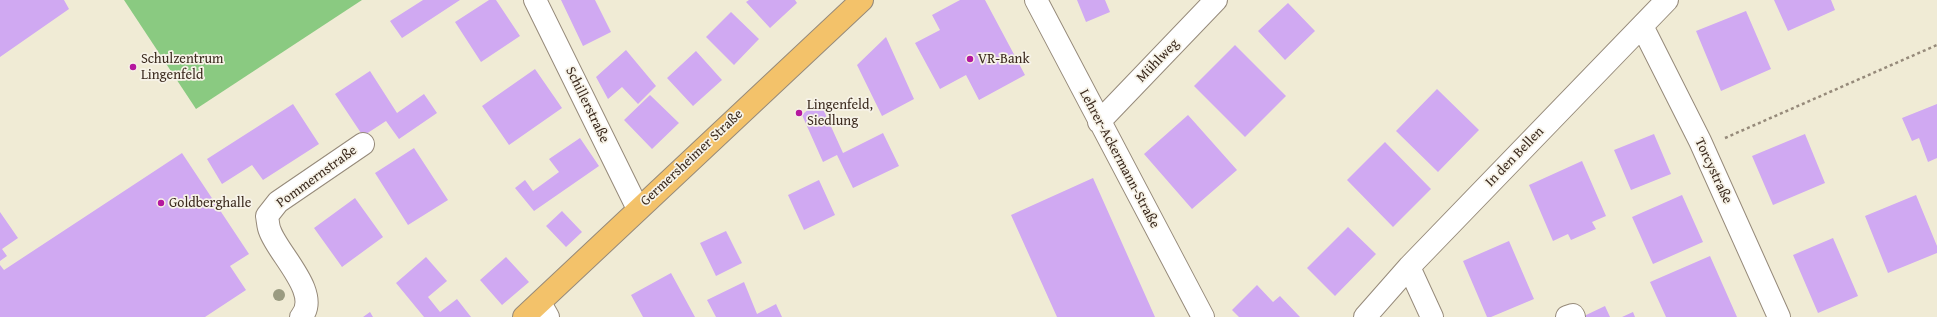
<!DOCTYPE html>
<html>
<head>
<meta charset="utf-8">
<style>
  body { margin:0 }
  canvas { display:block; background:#f0ebd5 }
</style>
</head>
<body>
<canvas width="1937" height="317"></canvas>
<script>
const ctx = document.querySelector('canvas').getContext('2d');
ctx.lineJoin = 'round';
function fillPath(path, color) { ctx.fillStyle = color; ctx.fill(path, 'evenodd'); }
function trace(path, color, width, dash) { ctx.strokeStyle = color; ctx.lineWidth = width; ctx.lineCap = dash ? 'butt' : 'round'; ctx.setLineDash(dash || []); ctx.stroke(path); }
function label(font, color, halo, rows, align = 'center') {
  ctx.font = font + ' "Gentium Book Plus",serif'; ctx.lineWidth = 3.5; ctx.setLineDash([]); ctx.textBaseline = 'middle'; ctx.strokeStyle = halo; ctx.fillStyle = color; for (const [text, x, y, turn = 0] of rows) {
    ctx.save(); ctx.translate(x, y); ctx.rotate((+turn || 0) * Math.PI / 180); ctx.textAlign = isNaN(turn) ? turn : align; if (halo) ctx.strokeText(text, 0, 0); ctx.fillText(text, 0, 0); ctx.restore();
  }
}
fillPath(new Path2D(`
  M 124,0 L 362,0 L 196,109 Z`), '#8aca81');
fillPath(new Path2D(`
  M 0,0 L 64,0 L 69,9 L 0,57 Z
  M 423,0 L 460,0 L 402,38 L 390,21 Z
  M 489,0 L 496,0 L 520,36 L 481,62 L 455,22 Z
  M 561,0 L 595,0 L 611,32 L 583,46 Z
  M 749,0 L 795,0 L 797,3 L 770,28 L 746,2 Z
  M 960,0 L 985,0 L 1025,75 L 979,100 L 966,75 L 940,89 L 915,43 L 940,30 L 932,15 Z
  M 1077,0 L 1105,0 L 1110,12 L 1086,22 Z
  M 1774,0 L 1831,0 L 1835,10 L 1788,31 Z
  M 1288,3 L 1315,31 L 1285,60 L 1258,31 Z
  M 1746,11 L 1771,69 L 1721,91 L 1696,31 Z
  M 731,12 L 759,39 L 734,65 L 706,37 Z
  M 886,37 L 914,99 L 882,116 L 857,65 Z
  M 1235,45 L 1286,96 L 1245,137 L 1194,86 Z
  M 626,50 L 656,86 L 638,104 L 622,87 L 608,99 L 596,77 Z
  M 696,51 L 722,80 L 693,106 L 667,78 Z
  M 535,69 L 562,108 L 509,145 L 482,106 Z
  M 370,71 L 397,113 L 424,94 L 437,113 L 399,139 L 386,121 L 363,136 L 335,94 Z
  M 1437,89 L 1479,130 L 1438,172 L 1396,131 Z
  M 650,95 L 679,123 L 652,149 L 624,120 Z
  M 819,100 L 843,153 L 883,133 L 899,166 L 853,188 L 837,155 L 823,162 L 802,115 Z
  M 293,104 L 319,144 L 263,180 L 252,165 L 222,184 L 207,159 Z
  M 1937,104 L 1937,158 L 1928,162 L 1919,138 L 1912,141 L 1902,118 Z
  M 1188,115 L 1237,170 L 1192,209 L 1144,154 Z
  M 1654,134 L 1671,174 L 1631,190 L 1614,150 Z
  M 1805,134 L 1825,183 L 1773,205 L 1752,156 Z
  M 580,138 L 599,166 L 534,211 L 515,188 L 525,180 L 533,191 L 559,172 L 549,159 Z
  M 1385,142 L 1431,189 L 1393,227 L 1347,180 Z
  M 414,148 L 448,200 L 408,225 L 375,173 Z
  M 182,153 L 249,254 L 230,266 L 246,290 L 205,317 L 0,317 L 0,265 L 4,270 Z
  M 1582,161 L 1606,216 L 1592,222 L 1596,229 L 1571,240 L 1568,234 L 1553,241 L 1529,185 Z
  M 1093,178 L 1155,317 L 1057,317 L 1011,215 Z
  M 819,180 L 835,215 L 804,230 L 788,195 Z
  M 1682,195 L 1703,242 L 1653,264 L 1632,217 Z
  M 1916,195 L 1937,246 L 1937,253 L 1888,273 L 1865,216 Z
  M 355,198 L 383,237 L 342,267 L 314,228 Z
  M 562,211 L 582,232 L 566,247 L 546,226 Z
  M 0,212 L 18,238 L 2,249 L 7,256 L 0,261 Z
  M 1348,227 L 1376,254 L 1335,296 L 1307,268 Z
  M 726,231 L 742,263 L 716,276 L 700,243 Z
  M 1833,238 L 1858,296 L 1818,313 L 1793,255 Z
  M 1509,241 L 1534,299 L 1491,317 L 1487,317 L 1463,261 Z
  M 1710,256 L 1737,317 L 1666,317 L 1650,282 Z
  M 426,257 L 447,281 L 428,297 L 440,312 L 457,299 L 471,317 L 424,317 L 396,283 Z
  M 506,257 L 529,282 L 502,305 L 480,280 Z
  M 671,273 L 695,317 L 643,317 L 631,295 Z
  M 744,282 L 757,314 L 776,304 L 782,317 L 716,317 L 707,300 Z
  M 1257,285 L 1273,302 L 1280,296 L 1300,317 L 1239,317 L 1232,310 Z
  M 1605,306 L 1610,317 L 1585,317 L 1584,316 Z
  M 370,312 L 373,317 L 363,317 Z
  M 1633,312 L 1635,317 L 1622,317 Z`), '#d0a9f2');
const minor = new Path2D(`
  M 535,0 L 638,209
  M 1036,0 L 1203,317
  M 1642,26 L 1700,141 L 1779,317
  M 1099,122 L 1216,0
  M 1409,267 L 1432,317
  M 540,303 L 548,317
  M 301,317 C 322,294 278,254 270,231 C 268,227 268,221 267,216 L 278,202 L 363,144
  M 1365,317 L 1409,267 L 1667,0
  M 1567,317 L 1573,315 L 1574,317`);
const major = new Path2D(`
  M 524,317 L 862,0`);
trace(minor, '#968a7a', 24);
trace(major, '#968a7a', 24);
trace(new Path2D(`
  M 1725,138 L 1937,45`), '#968a7a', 2.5, [3, 3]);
trace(minor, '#fff', 22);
trace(major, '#f3c26a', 22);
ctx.fillStyle = '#9a9b81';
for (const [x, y] of [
  [279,295]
]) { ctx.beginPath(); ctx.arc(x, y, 6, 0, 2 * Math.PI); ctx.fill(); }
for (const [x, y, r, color] of [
  [970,59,4,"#b5179e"],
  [133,67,4,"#b5179e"],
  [799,113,4,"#b5179e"],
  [161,203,4,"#b5179e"]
]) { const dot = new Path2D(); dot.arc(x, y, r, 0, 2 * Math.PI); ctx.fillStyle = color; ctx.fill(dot); trace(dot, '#f7f3e8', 1.5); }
label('14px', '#3b2a1e', '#f7f3e8', [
  ["Schulzentrum",141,59],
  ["Lingenfeld",141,75],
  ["VR-Bank",978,59],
  ["Lingenfeld,",807,105],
  ["Siedlung",807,121],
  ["Goldberghalle",169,203]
], 'left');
label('14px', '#3b2a1e', '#f7f3e8', [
  ["Mühlweg",1158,61,-46],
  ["Schillerstraße",587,105,64],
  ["In den Bellen",1515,157,-46],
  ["Germersheimer Straße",692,158,-43],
  ["Lehrer-Ackermann-Straße",1119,159,62],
  ["Torcystraße",1713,171,65],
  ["Pommernstraße",317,177,-36]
]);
</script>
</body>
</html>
